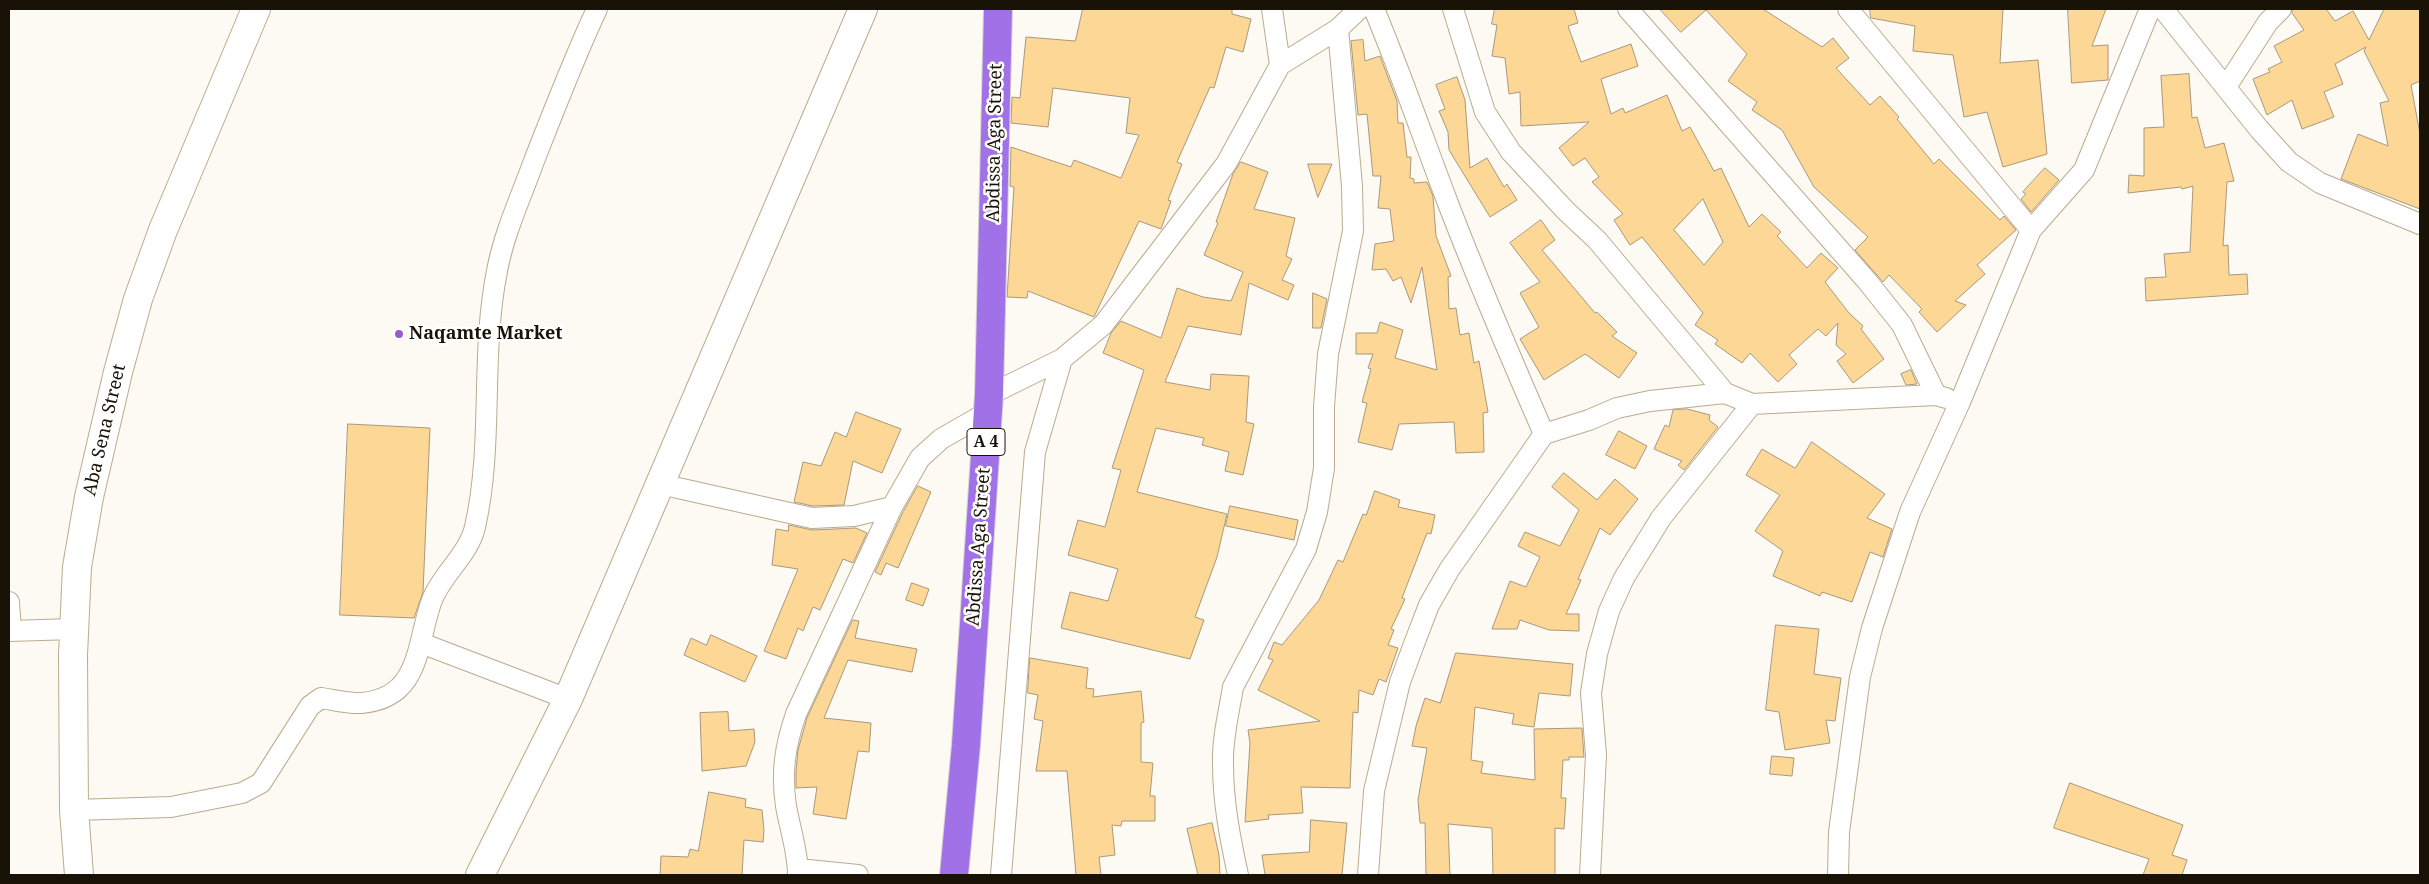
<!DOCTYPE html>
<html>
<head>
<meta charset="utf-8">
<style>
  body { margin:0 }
  #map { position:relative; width:2429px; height:884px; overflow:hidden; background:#fdf9f3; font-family:"Noto Serif",serif }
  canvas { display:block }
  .frame { position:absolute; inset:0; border:10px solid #191207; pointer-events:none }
</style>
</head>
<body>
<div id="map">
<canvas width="2429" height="884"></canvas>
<div class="frame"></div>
</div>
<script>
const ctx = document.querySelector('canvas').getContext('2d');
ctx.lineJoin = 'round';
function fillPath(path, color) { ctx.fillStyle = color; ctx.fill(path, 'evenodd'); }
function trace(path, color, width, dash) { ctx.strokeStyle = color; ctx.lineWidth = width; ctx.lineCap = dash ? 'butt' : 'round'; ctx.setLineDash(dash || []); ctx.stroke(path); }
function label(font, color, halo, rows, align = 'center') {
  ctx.font = font + ' "Noto Serif",serif'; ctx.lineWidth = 5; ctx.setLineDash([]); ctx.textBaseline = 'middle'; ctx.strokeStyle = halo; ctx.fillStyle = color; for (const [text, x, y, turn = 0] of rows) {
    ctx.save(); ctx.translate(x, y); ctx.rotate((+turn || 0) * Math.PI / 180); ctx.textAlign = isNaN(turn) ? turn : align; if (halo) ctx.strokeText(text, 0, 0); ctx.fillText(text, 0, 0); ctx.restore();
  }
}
const building = new Path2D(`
  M 1083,9 L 1232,9 L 1232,14 L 1251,19 L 1243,52 L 1226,47 L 1214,88 L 1210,87 L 1177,162 L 1182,164 L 1168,200 L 1171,201 L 1161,229 L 1139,221 L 1094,317 L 1028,291 L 1027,298 L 1007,297 L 1014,187 L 1010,186 L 1011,147 L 1071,167 L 1074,160 L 1121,178 L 1139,135 L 1126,133 L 1130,98 L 1053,88 L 1048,127 L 1011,123 L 1012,97 L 1020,98 L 1026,37 L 1075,41 Z
  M 1495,9 L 1574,9 L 1578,23 L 1568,26 L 1581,62 L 1631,44 L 1638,66 L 1601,79 L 1611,114 L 1623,108 L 1625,113 L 1667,95 L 1682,131 L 1690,127 L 1714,171 L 1721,168 L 1749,227 L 1762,214 L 1781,232 L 1777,236 L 1807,268 L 1821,253 L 1838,268 L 1825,282 L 1849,313 L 1863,326 L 1861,329 L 1884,359 L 1853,383 L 1837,361 L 1846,354 L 1836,345 L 1838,323 L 1826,336 L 1818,329 L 1789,355 L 1797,364 L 1778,382 L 1750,353 L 1742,363 L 1715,344 L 1718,340 L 1695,325 L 1703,313 L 1642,237 L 1630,245 L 1614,220 L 1623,214 L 1592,182 L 1599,177 L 1585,158 L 1573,166 L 1559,148 L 1589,122 L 1521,126 L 1520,92 L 1509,94 L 1505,58 L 1492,56 L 1497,25 L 1492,24 ZM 1703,199 L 1723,242 L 1704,265 L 1674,230 Z
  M 1660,9 L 1763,9 L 1822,47 L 1833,38 L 1849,58 L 1836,68 L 1870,105 L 1880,96 L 1899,117 L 1897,119 L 1934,164 L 1939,159 L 2000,220 L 2004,216 L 2016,230 L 1977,265 L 1985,274 L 1955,301 L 1966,305 L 1937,332 L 1919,312 L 1922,309 L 1889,275 L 1883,282 L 1855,250 L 1868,237 L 1814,187 L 1782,130 L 1752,110 L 1757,102 L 1728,81 L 1747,54 L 1706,10 L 1681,32 Z
  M 1870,9 L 2003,9 L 2000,63 L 2038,60 L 2047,154 L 2003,167 L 1987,112 L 1964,117 L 1953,55 L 1913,51 L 1915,26 L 1871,18 Z
  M 2068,9 L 2106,9 L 2092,46 L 2108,45 L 2108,80 L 2072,83 Z
  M 2293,9 L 2326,9 L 2335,21 L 2353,11 L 2369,40 L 2384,9 L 2420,9 L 2420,81 L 2411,85 L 2420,134 L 2420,209 L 2341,179 L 2358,134 L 2388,146 L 2380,103 L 2389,101 L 2364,51 L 2366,47 L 2335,64 L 2343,84 L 2324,92 L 2334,117 L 2302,129 L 2292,100 L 2267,115 L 2253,79 L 2270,72 L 2268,69 L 2282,62 L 2274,46 L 2304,30 L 2292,13 Z
  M 1363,40 L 1365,61 L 1380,56 L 1397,101 L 1398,123 L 1403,123 L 1407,157 L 1411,157 L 1410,178 L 1414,179 L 1414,183 L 1427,182 L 1433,196 L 1436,236 L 1451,276 L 1448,277 L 1449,309 L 1456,308 L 1460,335 L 1469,333 L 1474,363 L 1479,361 L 1488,412 L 1483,413 L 1484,452 L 1456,453 L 1454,422 L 1399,424 L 1392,450 L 1358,442 L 1367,403 L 1362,402 L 1371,369 L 1368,368 L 1373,354 L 1356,354 L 1356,333 L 1377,333 L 1380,322 L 1403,330 L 1395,358 L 1437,370 L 1422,267 L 1411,303 L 1401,277 L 1393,281 L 1386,269 L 1372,270 L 1375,244 L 1394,241 L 1390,209 L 1378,208 L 1381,176 L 1373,176 L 1367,114 L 1358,115 L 1351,41 Z
  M 2189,74 L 2192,118 L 2197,117 L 2205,148 L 2224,143 L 2234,181 L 2227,182 L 2223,246 L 2228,245 L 2229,275 L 2247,274 L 2248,294 L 2146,301 L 2145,278 L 2166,277 L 2164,254 L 2190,252 L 2193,186 L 2182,189 L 2181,187 L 2128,193 L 2129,175 L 2144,176 L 2144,128 L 2164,127 L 2161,76 Z
  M 1457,77 L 1465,100 L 1470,168 L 1487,158 L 1504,187 L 1507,184 L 1517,200 L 1490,217 L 1449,150 L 1448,132 L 1439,111 L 1445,109 L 1436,85 Z
  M 1241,162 L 1268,172 L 1254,209 L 1295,218 L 1286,256 L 1292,259 L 1282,280 L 1294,285 L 1288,300 L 1249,283 L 1241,335 L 1188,326 L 1165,382 L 1210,390 L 1211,374 L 1249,376 L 1246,422 L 1254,424 L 1243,475 L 1225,471 L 1229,452 L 1202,445 L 1204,438 L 1156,428 L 1137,492 L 1227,514 L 1217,557 L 1195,617 L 1204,620 L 1190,659 L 1061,628 L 1070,592 L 1108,601 L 1118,569 L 1068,555 L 1078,520 L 1105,527 L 1121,470 L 1112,468 L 1144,370 L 1103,353 L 1111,333 L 1121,321 L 1161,338 L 1177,288 L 1203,297 L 1231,301 L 1243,272 L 1204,255 L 1218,223 L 1216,222 L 1233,174 Z
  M 1308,164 L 1332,164 L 1318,197 Z
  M 2045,168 L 2059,180 L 2031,212 L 2021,199 L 2026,194 L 2023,192 Z
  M 1541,220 L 1555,240 L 1542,250 L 1595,313 L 1597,312 L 1617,332 L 1612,336 L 1637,353 L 1619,378 L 1585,354 L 1544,380 L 1520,339 L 1539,327 L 1520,293 L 1540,282 L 1510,243 Z
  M 1313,293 L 1327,299 L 1321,328 L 1313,328 Z
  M 1911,370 L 1917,384 L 1906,385 L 1901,374 Z
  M 1687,409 L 1710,415 L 1709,420 L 1718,427 L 1684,470 L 1678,465 L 1682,461 L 1654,449 L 1665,425 L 1669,427 L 1673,410 Z
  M 856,412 L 901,429 L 882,473 L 853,461 L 844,505 L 813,506 L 794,502 L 803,462 L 821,466 L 835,432 L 846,437 Z
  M 348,424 L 430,428 L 423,592 L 414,618 L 340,615 Z
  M 1619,431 L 1647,446 L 1635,469 L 1606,455 Z
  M 1812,442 L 1885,494 L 1867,518 L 1892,529 L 1883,557 L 1870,552 L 1852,602 L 1822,592 L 1820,596 L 1773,576 L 1783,551 L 1755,531 L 1780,495 L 1746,475 L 1762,449 L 1795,468 Z
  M 1564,473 L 1597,500 L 1615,479 L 1638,499 L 1610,535 L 1600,528 L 1578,579 L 1581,580 L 1566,614 L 1579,614 L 1579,631 L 1549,630 L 1520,620 L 1517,629 L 1492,629 L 1510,581 L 1526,587 L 1540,557 L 1518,546 L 1525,532 L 1560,546 L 1579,510 L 1552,487 Z
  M 918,486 L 931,492 L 898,568 L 886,563 L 881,575 L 875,572 L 903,512 Z
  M 1375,491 L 1400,500 L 1398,507 L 1435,515 L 1431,534 L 1427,533 L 1402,598 L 1405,599 L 1391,629 L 1394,630 L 1388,645 L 1398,648 L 1386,682 L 1379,679 L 1373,695 L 1359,690 L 1358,713 L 1353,712 L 1350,788 L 1301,787 L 1303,813 L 1268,815 L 1269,819 L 1245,822 L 1250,743 L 1248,730 L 1320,721 L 1258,690 L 1273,660 L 1268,658 L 1274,642 L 1282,645 L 1319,600 L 1338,560 L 1343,562 L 1363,514 L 1366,515 Z
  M 1230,506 L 1298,520 L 1294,540 L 1226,526 Z
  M 789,525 L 812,530 L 856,528 L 867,533 L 853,563 L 843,559 L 820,610 L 813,607 L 803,631 L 798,628 L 786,659 L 764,651 L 798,569 L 772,565 L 776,529 L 788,531 Z
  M 912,583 L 929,589 L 923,606 L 906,600 Z
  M 853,620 L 859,621 L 855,638 L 917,649 L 912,672 L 848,660 L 824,718 L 871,723 L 869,752 L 858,751 L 846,819 L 813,814 L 817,787 L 796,788 L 796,771 L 798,750 L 807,718 Z
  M 1776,625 L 1819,629 L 1814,674 L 1841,678 L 1835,721 L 1826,720 L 1830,743 L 1785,750 L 1779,712 L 1766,710 Z
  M 711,635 L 757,656 L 745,682 L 684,655 L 691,638 L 706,645 Z
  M 1456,653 L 1573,664 L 1570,696 L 1539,693 L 1534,727 L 1512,724 L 1514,714 L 1475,707 L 1471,760 L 1483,762 L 1481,773 L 1535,780 L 1534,729 L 1582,728 L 1584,757 L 1569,757 L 1569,760 L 1563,760 L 1561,798 L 1566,798 L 1564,829 L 1555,828 L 1555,875 L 1493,875 L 1492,828 L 1448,824 L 1450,875 L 1426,875 L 1425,823 L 1420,823 L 1418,800 L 1427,748 L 1412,746 L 1416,726 L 1425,698 L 1440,703 Z
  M 1030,658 L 1088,668 L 1086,688 L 1094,689 L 1093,697 L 1141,691 L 1144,722 L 1141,723 L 1141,762 L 1153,763 L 1150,796 L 1155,796 L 1155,821 L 1122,821 L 1121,826 L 1112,825 L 1115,855 L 1099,857 L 1101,875 L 1076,875 L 1067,771 L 1036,771 L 1043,721 L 1034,719 L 1038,695 L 1028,693 Z
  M 728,712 L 729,731 L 754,729 L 755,742 L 746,766 L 702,771 L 700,713 Z
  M 1772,756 L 1794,758 L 1792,776 L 1770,774 Z
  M 2070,783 L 2183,825 L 2172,855 L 2187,860 L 2182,875 L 2143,875 L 2149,859 L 2054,828 Z
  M 709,792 L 746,799 L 745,807 L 762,810 L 764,830 L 763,842 L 744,840 L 742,875 L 660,875 L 661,856 L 688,857 L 690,849 L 698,851 Z
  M 1311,820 L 1347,823 L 1342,875 L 1265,875 L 1262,855 L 1309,852 Z
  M 1212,823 L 1219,855 L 1220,875 L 1198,875 L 1187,829 Z`);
fillPath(building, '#fcd795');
trace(building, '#a9987b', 1);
const street = new Path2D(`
  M 1272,9 L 1280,65
  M 1374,9 C 1400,71 1422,135 1446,198 C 1476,277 1510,356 1544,434
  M 1453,9 L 1485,112 L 1511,152 L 1566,211 L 1597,240 L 1725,393 L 1752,404 L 1936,395
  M 1628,9 L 1867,281 L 1902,325 L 1936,395 L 1946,398
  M 1848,9 L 2031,230
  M 2163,9 L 2259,129 L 2289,162 L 2320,183 L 2420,224
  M 2226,87 L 2268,22 L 2281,9
  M 989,395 L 1062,359 L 1103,325 L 1226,164 L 1280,65 L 1338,29 L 1359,9
  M 660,484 L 812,518 L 854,516 L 892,507
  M 9,602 L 11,631
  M 9,631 L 74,629
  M 421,643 L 568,699
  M 74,810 L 171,807 L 242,793 L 261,783 L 310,706 L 321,698 C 334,700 349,704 361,703 C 422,698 416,643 432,600 C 442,574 469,554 475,527 C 494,443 480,356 497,271 C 504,233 521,197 534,161 C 554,110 574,58 597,9
  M 798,869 L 858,875
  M 798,875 C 798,852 790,829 786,806 C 781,772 785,746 796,714 L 892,507 L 920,458 L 941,439 L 988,412
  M 1001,875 L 1035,452 L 1062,359
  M 1238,875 C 1230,838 1223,802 1223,764 C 1222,739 1229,712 1233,687 L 1306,549 L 1317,512 L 1324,468 L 1324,407 L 1328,354 L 1353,231 L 1352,186 L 1338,29
  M 1368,875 L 1374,791 L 1400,682 L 1414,644 L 1429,605 L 1449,570 L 1544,434 L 1589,420 L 1617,408 L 1650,401 L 1725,393
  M 1590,875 L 1596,755 L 1591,693 L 1597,654 L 1609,611 L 1624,578 L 1661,518 L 1752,404
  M 1838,875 L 1839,832 L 1860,677 L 1872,628 L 1910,512 L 1960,402 L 2031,230 L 2084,170 L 2150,9`);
const secondary = new Path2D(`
  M 79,875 L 74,810 L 73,655 L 77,567 L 89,497 L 118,372 L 138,299 L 163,230 L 256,9
  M 480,875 L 568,699 L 863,9`);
const highway = new Path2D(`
  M 954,875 L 966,745 L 989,395 L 998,9`);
trace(street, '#bcab8d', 22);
trace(secondary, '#bcab8d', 30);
trace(highway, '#d6d4d2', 30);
trace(street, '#fff', 20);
trace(secondary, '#fff', 28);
trace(highway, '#a172e7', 28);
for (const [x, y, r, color] of [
  [399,334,5,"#9c5ad0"]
]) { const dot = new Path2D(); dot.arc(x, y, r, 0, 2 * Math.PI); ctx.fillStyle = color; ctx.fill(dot); trace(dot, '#fff', 2); }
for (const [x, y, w] of [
  [986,442,38]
]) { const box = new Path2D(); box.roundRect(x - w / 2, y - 13.5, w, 27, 4); ctx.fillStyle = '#fff'; ctx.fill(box); trace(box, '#191207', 1); }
label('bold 16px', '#191207', null, [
  ["A 4",986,442]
]);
label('18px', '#191207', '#fff', [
  ["Abdissa Aga Street",995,143,-89],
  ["Aba Sena Street",105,430,-77],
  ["Abdissa Aga Street",979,547,-86]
]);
label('bold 18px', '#191207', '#fff', [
  ["Naqamte Market",409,334]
], 'left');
</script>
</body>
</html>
